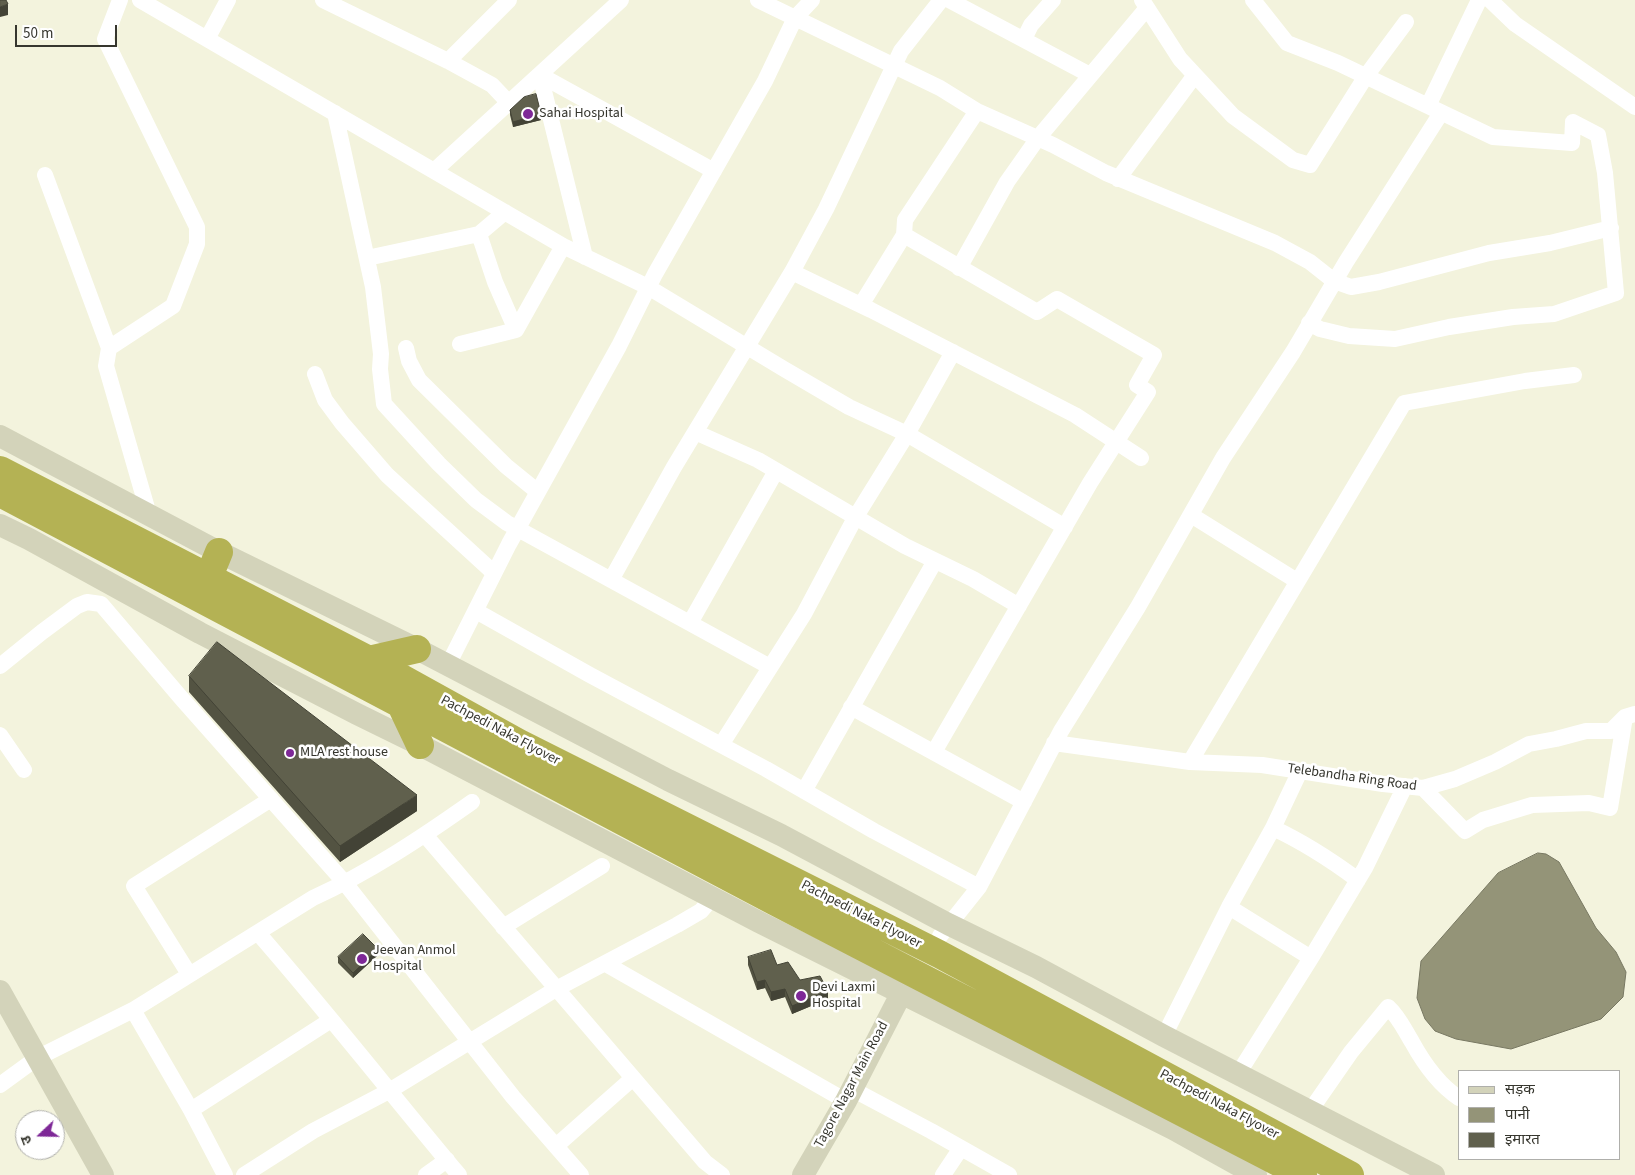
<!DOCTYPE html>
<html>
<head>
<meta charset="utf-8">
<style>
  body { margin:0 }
  #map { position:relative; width:1635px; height:1175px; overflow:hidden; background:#f3f3dd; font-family:"Source Sans 3","Noto Sans Devanagari",sans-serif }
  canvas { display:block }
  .legend { position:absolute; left:1458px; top:1070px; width:162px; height:90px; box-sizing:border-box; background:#fff; border:1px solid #afafab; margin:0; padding:6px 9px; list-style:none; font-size:15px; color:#36362e }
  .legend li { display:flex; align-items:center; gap:10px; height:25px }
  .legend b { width:25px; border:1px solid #afafab }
  .north { position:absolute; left:15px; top:1110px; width:50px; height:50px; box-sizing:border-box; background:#fff; border:1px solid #afafab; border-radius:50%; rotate:249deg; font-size:14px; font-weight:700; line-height:20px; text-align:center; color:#36362e }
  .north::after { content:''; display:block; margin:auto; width:18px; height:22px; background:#7e2897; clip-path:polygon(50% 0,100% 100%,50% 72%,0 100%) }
  .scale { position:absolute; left:15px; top:25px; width:102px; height:22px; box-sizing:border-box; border:2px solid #36362e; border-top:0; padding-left:6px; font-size:15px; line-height:18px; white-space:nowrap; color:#36362e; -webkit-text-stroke:4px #fff; paint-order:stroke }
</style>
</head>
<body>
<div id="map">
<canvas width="1635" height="1175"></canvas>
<ul class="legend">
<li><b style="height:6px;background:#d3d3ba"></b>सड़क</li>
<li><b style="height:14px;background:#949478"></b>पानी</li>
<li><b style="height:14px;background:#60604d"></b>इमारत</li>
</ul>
<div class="north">उ</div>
<div class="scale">50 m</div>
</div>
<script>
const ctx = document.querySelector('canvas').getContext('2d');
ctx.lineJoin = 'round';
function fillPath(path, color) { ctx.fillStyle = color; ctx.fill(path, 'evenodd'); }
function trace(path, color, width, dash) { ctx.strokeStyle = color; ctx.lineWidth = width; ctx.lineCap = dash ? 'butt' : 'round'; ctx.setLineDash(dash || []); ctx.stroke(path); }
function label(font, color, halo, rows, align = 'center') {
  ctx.font = font + ' "Source Sans 3",sans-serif'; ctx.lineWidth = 5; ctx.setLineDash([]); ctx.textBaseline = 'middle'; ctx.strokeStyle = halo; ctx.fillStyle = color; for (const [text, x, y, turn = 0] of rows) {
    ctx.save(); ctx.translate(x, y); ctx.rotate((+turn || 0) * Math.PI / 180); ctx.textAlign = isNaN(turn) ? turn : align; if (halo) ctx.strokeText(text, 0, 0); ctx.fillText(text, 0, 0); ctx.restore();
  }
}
const water = new Path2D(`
  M 1538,853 L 1546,854 L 1559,862 L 1596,928 L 1616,952 L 1626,972 L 1623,997 L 1601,1019 L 1511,1049 L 1456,1039 L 1435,1031 L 1425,1019 L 1417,998 L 1421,961 L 1498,873 Z`);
fillPath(water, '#949478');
trace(water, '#787862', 1);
trace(new Path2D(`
  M 140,0 L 563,246 L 648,287 L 784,369 L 849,407 L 907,434 L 1065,527
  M 323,0 L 448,61 L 492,85 L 509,103
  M 758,0 L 940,88 L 977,111 L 1053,145 L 1106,173 L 1275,243 L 1310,262 L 1334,281 L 1351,287 L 1379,282 L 1489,253 L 1550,243 L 1611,228
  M 949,0 L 1090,75
  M 1142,0 L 1180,59 L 1233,116 L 1293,160 L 1310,165 L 1366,76 L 1406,22
  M 1253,0 L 1287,43 L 1338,63 L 1493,137 L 1572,143 L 1573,122 L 1598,135 L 1605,173 L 1616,293 L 1554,314 L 1513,317 L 1449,327 L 1395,339 L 1349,336 L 1320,329 L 1309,323
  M 1490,0 L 1515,24 L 1635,107
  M 207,39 L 228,0
  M 1024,39 L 1031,25 L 1053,0
  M 448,61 L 509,0
  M 1428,106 L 1479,0
  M 335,113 L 373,287 L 381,354 L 380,369 L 384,404 L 439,464 L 476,500 L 507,523 L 770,667
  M 434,171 L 621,0
  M 45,175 L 109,348 L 106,366 L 149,515
  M 1118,179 L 1195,75
  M 479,234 L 495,282 L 516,330 L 563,246
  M 904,235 L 1037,312 L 1057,299 L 1154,355 L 1137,385 L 1148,392 L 1090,483 L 934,752
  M 585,257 L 540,75 L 714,171
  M 367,258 L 479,234 L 505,212
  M 959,268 L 1007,182 L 1038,138 L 1147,8
  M 792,272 L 871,310 L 1075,415 L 1141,458
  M 861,305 L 904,235 L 905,220 L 977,111
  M 460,344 L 516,330
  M 109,348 L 173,306 L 197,244 L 197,227 L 105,39 L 120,0
  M 406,348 L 409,361 L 419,380 L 506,466 L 538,492
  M 315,374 L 325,400 L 342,423 L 387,475 L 494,573
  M 695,432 L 758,460 L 905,546 L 973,579 L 1019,606
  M 1191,515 L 1297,581
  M 611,580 L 674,467 L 792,272 L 826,209 L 901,51 L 941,0
  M 476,611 L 590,675 L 766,769 L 874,831 L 979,887
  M 690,623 L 776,471
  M 448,665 L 509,544 L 619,346 L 655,274 L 765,81 L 795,18 L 812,0
  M 0,666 L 42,632 L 77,606 L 87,602 L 101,604 L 182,699 L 345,883 L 513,1097 L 581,1175
  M 851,707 L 1024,802
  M 0,735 L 24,770
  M 1054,743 L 1190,762 L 1262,765 L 1383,784 L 1423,788 L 1455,779 L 1495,762 L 1529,744 L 1556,739 L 1586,731 L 1611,731 L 1625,717 L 1635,714
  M 721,745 L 804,614 L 855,518 L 907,434 L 953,352
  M 1190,762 L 1404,403 L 1525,381 L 1574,375
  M 1423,788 L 1465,831 L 1483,820 L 1532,805 L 1589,803 L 1610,808 L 1625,717
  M 804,791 L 935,561
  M 1273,828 C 1303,842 1331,860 1358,880
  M 425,835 L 705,1162 L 722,1175
  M 1229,907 L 1311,958
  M 503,927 L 602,866
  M 258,933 C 327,1012 392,1095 459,1175
  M 940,936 L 979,887 L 1061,731 L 1138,607 L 1223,458 L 1293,352 L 1346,262 L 1441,113
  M 606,964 L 846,1101
  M 189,974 L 134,886 L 271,799
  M 133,1010 L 191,1110 L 225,1175
  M 1164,1036 L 1229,907 L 1273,828 L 1300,771
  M 1238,1074 L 1311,958 L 1365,868 L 1405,786
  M 0,1085 L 37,1058 L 133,1010 L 313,898 C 370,872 421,838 472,802
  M 852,1089 L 931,1131 L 1009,1175
  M 191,1110 L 331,1020
  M 1310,1111 L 1351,1052 L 1388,1007 C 1399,1017 1404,1029 1412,1042 C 1423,1062 1439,1085 1459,1098
  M 556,1146 L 633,1078
  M 244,1175 L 313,1131 L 389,1091 L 556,989 L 677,925 L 701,911 L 712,898
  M 426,1175 L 447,1160
  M 943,1175 L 961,1148`), '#fff', 16);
trace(new Path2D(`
  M 0,436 L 219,552 L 417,649 L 668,780 L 781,835 L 948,924 L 1036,967 L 1164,1036 L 1434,1175
  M 0,525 L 29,539 L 200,633 L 357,714 L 420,745 L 759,922 L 1173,1129 L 1256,1175
  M 0,991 L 103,1175
  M 803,1175 L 846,1101 L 901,994`), '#d3d3ba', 22);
trace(new Path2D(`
  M 0,470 L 369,660 L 519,743 L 939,954 L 1350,1175
  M 0,493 L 774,901 L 1303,1175
  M 208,579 L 219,552
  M 369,660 L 417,649
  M 401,705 L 420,745`), '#b4b254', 28);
fillPath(new Path2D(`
  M 510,110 L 541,120 L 513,127 L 510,115 Z
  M 189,676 L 417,811 L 340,862 L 189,692 Z
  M 378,955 L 353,978 L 338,963 L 338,957 Z
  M 748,957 L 777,965 L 828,999 L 792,1014 L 785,997 L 771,1001 L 765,988 L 757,990 L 748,965 Z`), '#535342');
fillPath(new Path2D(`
  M 8,4 L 8,15 L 0,17 L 0,7 Z
  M 541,114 L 541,120 L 513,127 L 513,122 Z
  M 417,795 L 417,811 L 340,862 L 340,846 Z
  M 378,949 L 378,955 L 353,978 L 353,973 Z
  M 765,980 L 765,988 L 757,990 L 757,982 Z
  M 785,989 L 785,997 L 771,1001 L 771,992 Z
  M 828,991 L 828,999 L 792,1014 L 792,1006 Z`), '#434336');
const building = new Path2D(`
  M 0,0 L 6,0 L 8,4 L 0,7 Z
  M 536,94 L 541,114 L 513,122 L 510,110 L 524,97 Z
  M 217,642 L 417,795 L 340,846 L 189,676 Z
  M 363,934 L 378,949 L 353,973 L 338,957 Z
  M 771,950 L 777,965 L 788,962 L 800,980 L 820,976 L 828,991 L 792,1006 L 785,989 L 771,992 L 765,980 L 757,982 L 748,957 Z`);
fillPath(building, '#60604d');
trace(building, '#434336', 1);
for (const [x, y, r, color] of [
  [528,114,6,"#7e2897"],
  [290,753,5,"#7e2897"],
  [362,959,6,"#7e2897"],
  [801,996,6,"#7e2897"]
]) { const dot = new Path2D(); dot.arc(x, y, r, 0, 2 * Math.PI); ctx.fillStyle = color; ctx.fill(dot); trace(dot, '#fff', 2); }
label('14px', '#36362e', '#fff', [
  ["Sahai Hospital",539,114],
  ["MLA rest house",300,753],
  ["Jeevan Anmol",373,951],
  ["Hospital",373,967],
  ["Devi Laxmi",812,988],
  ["Hospital",812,1004]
], 'left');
label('14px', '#36362e', '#fff', [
  ["Pachpedi Naka Flyover",500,731,28],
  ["Telebandha Ring Road",1352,778,8],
  ["Pachpedi Naka Flyover",861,915,27],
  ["Tagore Nagar Main Road",852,1085,-62],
  ["Pachpedi Naka Flyover",1219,1105,28]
]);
</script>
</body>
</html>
